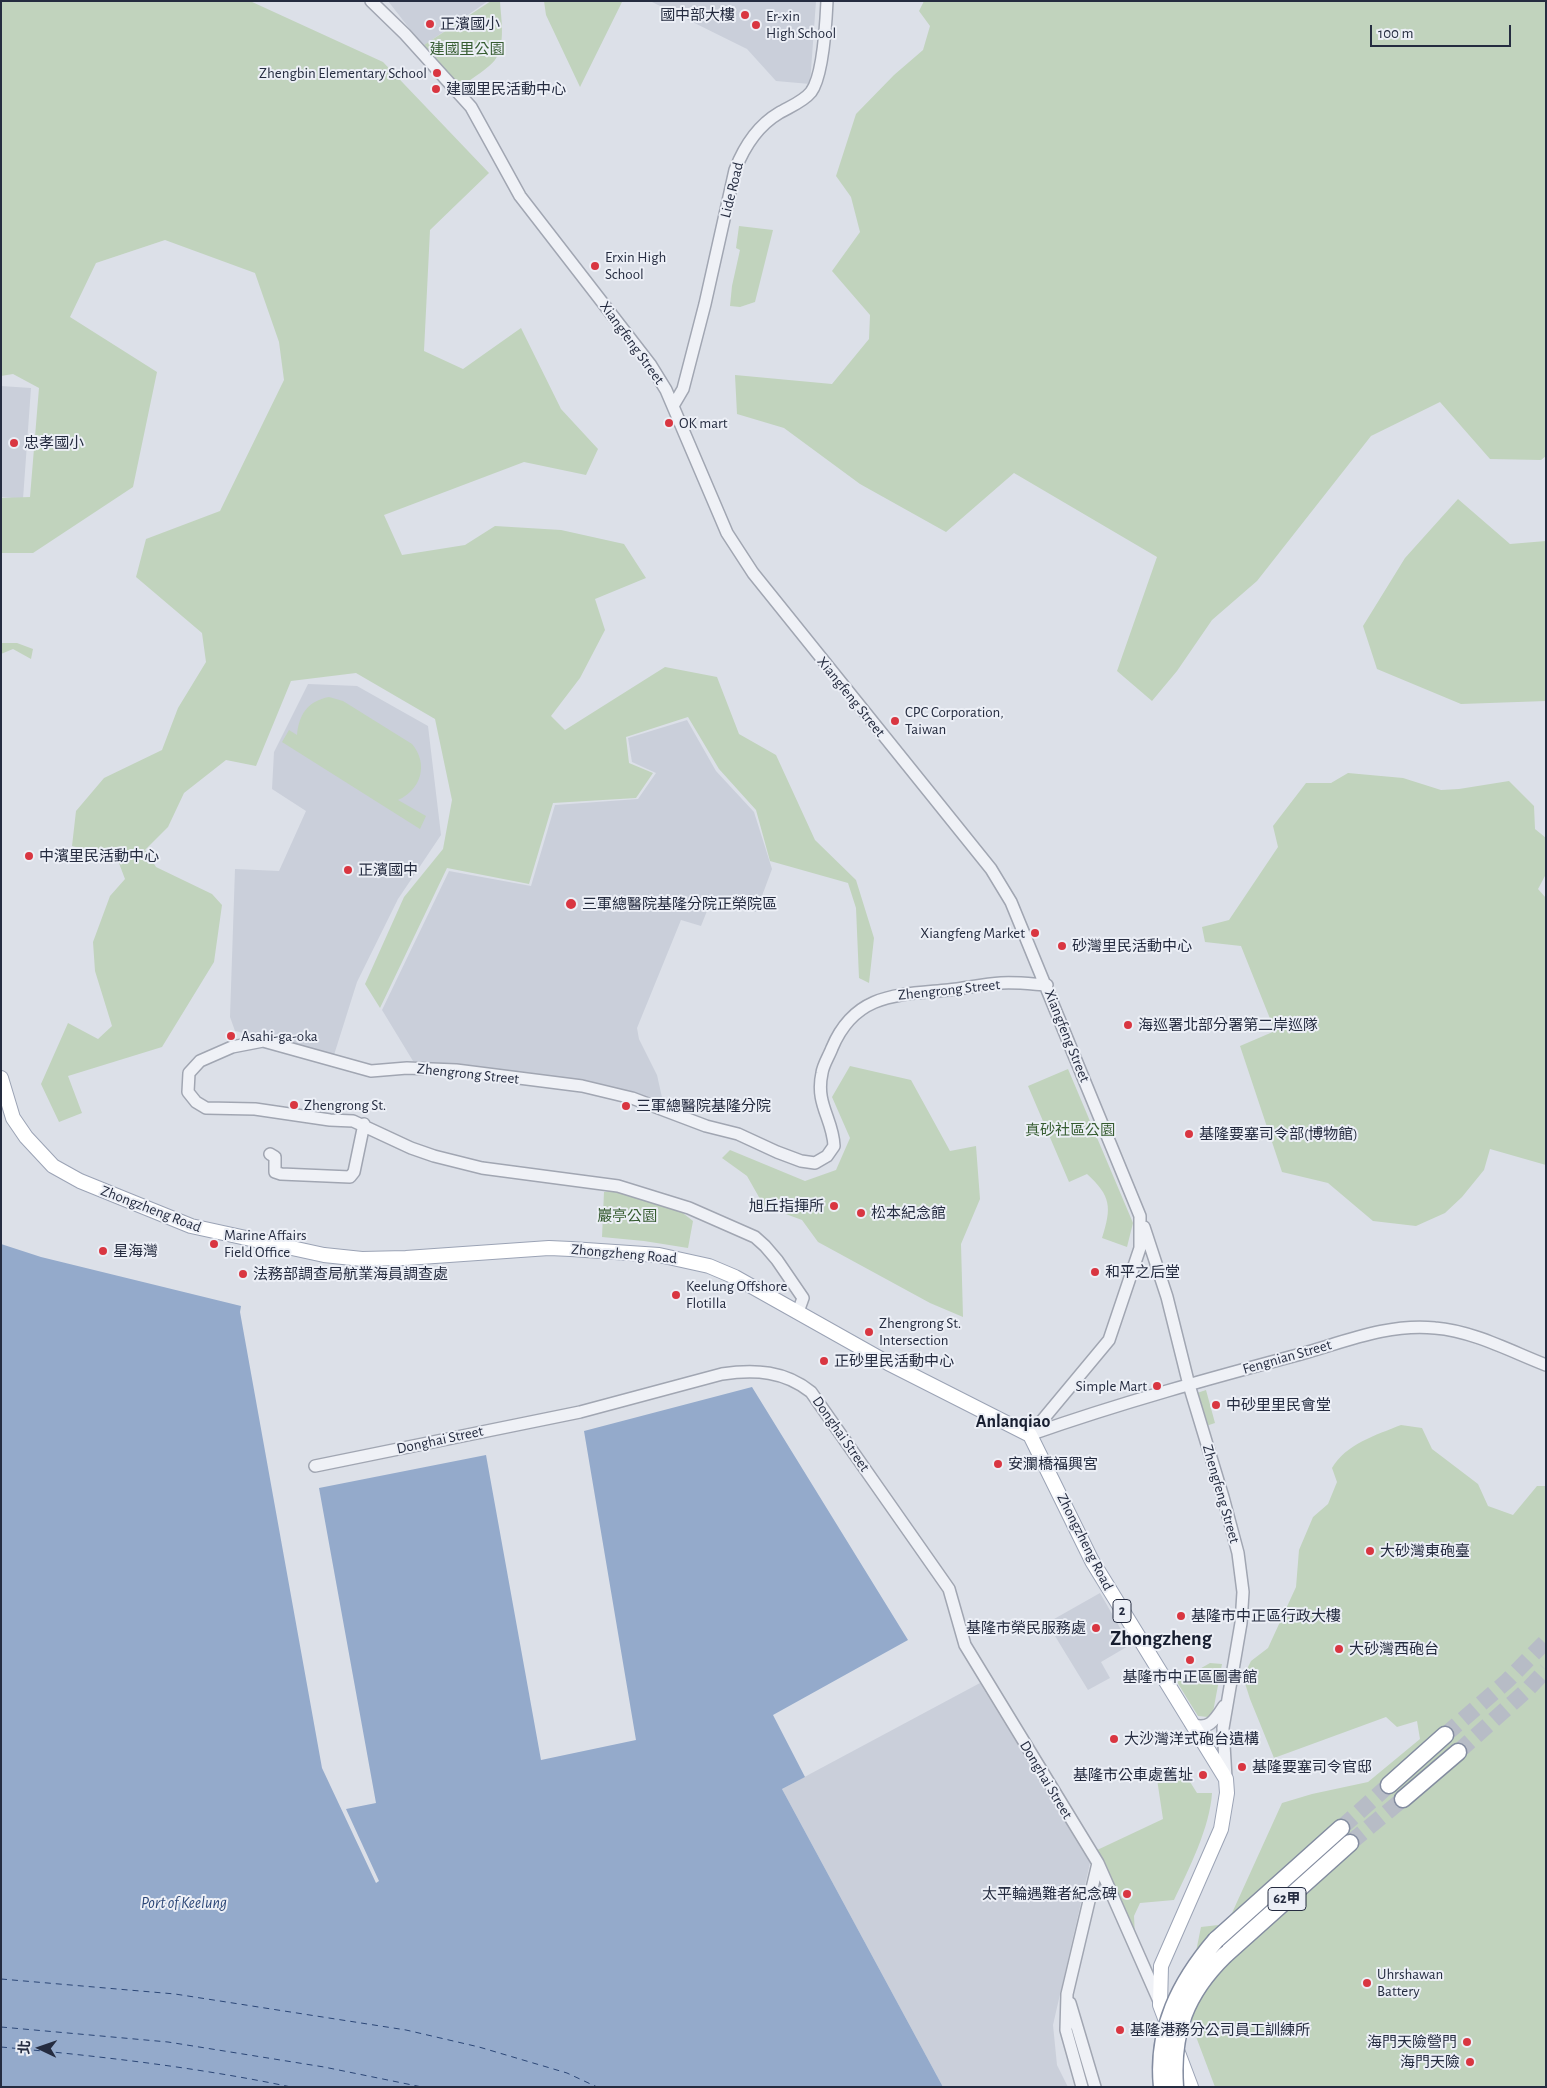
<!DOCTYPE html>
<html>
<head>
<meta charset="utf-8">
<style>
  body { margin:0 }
  #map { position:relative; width:1547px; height:2088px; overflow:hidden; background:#dce0e8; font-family:"Alegreya Sans","Noto Sans TC",sans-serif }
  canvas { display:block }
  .frame { position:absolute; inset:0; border:2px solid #252c40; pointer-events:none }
  .north { position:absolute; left:15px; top:2023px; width:50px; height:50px; -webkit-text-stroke:4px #eceff6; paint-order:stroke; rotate:273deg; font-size:14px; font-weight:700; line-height:20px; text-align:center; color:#252c40 }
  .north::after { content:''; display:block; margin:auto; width:18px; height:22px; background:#252c40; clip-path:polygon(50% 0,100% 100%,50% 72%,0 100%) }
  .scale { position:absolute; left:1370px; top:25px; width:141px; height:22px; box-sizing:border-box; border:2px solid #252c40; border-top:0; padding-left:6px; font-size:15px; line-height:18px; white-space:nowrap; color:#252c40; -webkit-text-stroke:4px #eceff6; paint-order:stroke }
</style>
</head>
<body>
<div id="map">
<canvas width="1547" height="2088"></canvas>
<div class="frame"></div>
<div class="north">北</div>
<div class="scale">100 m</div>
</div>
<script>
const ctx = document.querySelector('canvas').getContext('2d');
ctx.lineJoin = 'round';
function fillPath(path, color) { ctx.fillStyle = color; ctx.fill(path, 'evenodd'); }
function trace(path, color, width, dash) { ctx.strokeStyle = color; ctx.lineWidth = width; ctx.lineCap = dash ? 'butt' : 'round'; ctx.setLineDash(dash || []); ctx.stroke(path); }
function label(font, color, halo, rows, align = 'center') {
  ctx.font = font + ' "Alegreya Sans","Noto Sans TC",sans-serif'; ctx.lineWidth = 4; ctx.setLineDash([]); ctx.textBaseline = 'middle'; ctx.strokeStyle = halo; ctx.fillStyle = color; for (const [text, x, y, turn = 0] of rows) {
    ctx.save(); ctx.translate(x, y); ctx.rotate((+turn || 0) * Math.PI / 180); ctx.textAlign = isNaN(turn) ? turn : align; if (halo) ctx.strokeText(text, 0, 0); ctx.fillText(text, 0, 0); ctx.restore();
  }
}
fillPath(new Path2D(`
  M 388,1 L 488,1 L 423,46 Z
  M 650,1 L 816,1 L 810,84 L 776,81 L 747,49 Z
  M 1,386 L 31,388 L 23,499 L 1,497 Z
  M 308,684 L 357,686 L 428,726 L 441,835 L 398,899 L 357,982 L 334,1055 L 235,1031 L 230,1017 L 235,869 L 279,871 L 306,811 L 272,789 L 274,752 Z
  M 687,720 L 716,771 L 754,812 L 772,869 L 756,912 L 713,896 L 701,926 L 681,920 L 637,1028 L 639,1039 L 657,1075 L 663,1102 L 581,1080 L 413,1061 L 382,1010 L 449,871 L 531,886 L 555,805 L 638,799 L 656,773 L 632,762 L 628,738 Z
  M 1100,1593 L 1130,1645 L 1101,1662 L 1110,1678 L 1088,1690 L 1047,1623 Z
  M 980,1683 L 1090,1863 L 1053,2025 L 1057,2065 L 1068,2087 L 943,2087 L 782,1789 Z`), '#cacfda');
fillPath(new Path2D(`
  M 1,1 L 250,1 L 383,62 L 489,173 L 430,230 L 424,351 L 463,369 L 521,328 L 561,409 L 598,449 L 586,475 L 524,462 L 384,515 L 402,555 L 465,545 L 495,526 L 561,530 L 624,544 L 646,578 L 595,599 L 605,630 L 580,678 L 551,716 L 565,730 L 665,667 L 717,677 L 739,734 L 776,755 L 815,840 L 856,880 L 874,938 L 869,983 L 859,978 L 856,908 L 848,883 L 770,861 L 756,810 L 719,769 L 688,717 L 626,737 L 629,763 L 653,773 L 636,798 L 553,803 L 529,884 L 447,868 L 380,1008 L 365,984 L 404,897 L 443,849 L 452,800 L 435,719 L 356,673 L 291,681 L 256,766 L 226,760 L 184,793 L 168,827 L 145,850 L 156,867 L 212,894 L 222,905 L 214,962 L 162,1047 L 68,1076 L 82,1113 L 59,1122 L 41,1084 L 68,1023 L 98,1039 L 112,1026 L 95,971 L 93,942 L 110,896 L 125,879 L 117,858 L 72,846 L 76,811 L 104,778 L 162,750 L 178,708 L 206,662 L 202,633 L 136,577 L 146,539 L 220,511 L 284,380 L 279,342 L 255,273 L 165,240 L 96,263 L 70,317 L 157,372 L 133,487 L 33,553 L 1,553 L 1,498 L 30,497 L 39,388 L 13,374 L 1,376 Z
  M 491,1 L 500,1 C 501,19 506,44 495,60 C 488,69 473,77 464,85 L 452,80 L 424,45 Z
  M 544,1 L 622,2 L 580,87 L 546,15 Z
  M 924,1 L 1546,1 L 1546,456 L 1541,460 L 1490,459 L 1440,402 L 1371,436 L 1257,581 L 1212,620 L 1177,671 L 1152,701 L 1117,671 L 1157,557 L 1014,473 L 946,532 L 860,484 L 784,428 L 737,414 L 735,375 L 832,384 L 869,339 L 870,315 L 832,271 L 860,232 L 851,197 L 836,176 L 856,114 L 894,75 L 923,50 L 930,26 L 919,11 Z
  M 739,226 L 773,230 L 755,302 L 740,307 L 730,306 L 732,286 L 740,250 L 736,248 Z
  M 1458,499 L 1510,544 L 1546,541 L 1546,701 L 1461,704 L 1377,669 L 1363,626 L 1405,558 Z
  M 1,643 L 17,643 L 33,649 L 31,659 L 13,649 L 1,654 Z
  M 329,697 L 343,701 L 412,744 C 429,764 421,790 398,800 L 426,816 L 420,829 L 282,742 L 289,730 L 297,735 C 299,714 308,701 329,697 Z
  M 1348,773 L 1403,778 L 1441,790 L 1459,789 L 1509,781 L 1534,806 L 1535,829 L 1546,838 L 1546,874 L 1538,889 L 1546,898 L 1546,1165 L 1490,1149 L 1484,1170 L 1462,1197 L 1445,1213 L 1416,1226 L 1373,1221 L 1328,1183 L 1282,1172 L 1240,1046 L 1275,1031 L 1241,946 L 1205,942 L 1202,927 L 1229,920 L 1278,847 L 1273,826 L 1306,783 L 1331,783 Z
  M 850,1066 L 911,1080 L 950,1151 L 976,1146 L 980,1199 L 961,1244 L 963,1317 L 930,1303 L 818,1242 L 802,1220 L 764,1206 L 747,1176 L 722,1158 L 730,1150 L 805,1181 L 836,1170 L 850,1138 L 832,1097 Z
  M 1068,1069 L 1133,1223 L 1127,1247 L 1102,1238 C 1112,1207 1111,1196 1087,1174 L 1069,1182 L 1028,1086 Z
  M 618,1190 L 674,1206 L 693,1221 L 688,1248 L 644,1241 L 602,1237 L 604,1192 Z
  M 1206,1390 L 1215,1423 L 1206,1426 L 1197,1393 Z
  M 1401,1425 L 1422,1428 L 1432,1449 L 1478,1484 L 1488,1506 L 1513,1515 L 1537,1486 L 1546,1486 L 1546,2087 L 1215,2087 L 1192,2026 L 1191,1976 L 1201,1927 L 1227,1924 L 1282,1803 L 1312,1794 L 1368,1782 L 1420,1739 L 1417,1721 L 1397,1727 L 1386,1717 L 1274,1758 L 1250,1699 L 1243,1677 L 1251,1661 L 1268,1648 L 1296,1587 L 1299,1550 L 1313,1517 L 1328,1504 L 1337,1482 L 1332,1468 C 1346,1444 1376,1435 1401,1425 Z
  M 1210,1663 L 1222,1664 L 1213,1712 L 1208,1717 L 1198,1716 L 1177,1682 Z
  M 1182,1769 L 1197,1793 L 1212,1793 C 1210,1827 1189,1869 1174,1900 L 1140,1903 L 1134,1916 L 1135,1936 L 1095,1851 L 1163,1819 L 1157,1779 Z`), '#c1d3bd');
fillPath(new Path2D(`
  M 1,1244 L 41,1257 L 241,1306 L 240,1312 L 322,1768 L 376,1883 L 379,1881 L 346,1809 L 376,1803 L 319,1488 L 486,1455 L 541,1760 L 636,1740 L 584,1431 L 752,1387 L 908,1640 L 773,1715 L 805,1777 L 782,1789 L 943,2087 L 1,2087 Z`), '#94aacb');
trace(new Path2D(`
  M 1,1979 L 175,1994 L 406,2030 L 479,2047 L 567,2073 L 597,2087
  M 1,2027 L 168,2042 L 324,2067 L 422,2087
  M 1,2047 C 98,2056 196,2067 291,2087`), '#2c4777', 1, [6, 5]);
trace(new Path2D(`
  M 1445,1735 L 1507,1681 L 1546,1641
  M 1458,1752 L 1528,1689 L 1546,1670
  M 1341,1828 L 1389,1785
  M 1350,1843 L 1403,1799`), '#b7bcc6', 16, [16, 8]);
const minor = new Path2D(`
  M 371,1 L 405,34 L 471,107 L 520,196 L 650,364 L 666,390 L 727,533 L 753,573 L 991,869 L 1011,902 L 1140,1216 L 1140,1248 L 1109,1340 L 1030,1435
  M 673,406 L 683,389 L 705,304 L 735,170 C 744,147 757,126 779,113 C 789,107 803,102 811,92 C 823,76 826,23 827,1
  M 270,1154 L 275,1157 L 275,1172 L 281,1174 L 350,1177 L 354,1172 L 364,1124
  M 1144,1227 L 1167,1297 L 1189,1385 L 1223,1497 L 1238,1553 L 1243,1592 L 1241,1623 L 1223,1728 L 1226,1778
  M 798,1312 L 803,1298 L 777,1260 L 765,1246 L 755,1237 L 689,1208 L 618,1186 L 482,1168 L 434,1156 L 411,1148 L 353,1121 L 330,1120 L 255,1109 L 206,1108 L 196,1102 L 188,1092 L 189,1073 L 200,1061 L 232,1047 L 263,1041 L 371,1071 L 407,1068 L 456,1070 L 582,1086 L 632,1098 L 706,1126 L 738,1134 L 777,1152 L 801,1161 L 815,1163 L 827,1156 L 834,1146 C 833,1119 815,1104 822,1073 C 823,1065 829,1056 832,1048 C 855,993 897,995 948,990 C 966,988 984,984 1001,983 C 1016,982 1032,984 1047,985
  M 1032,1434 C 1120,1403 1211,1378 1301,1354 C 1344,1342 1389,1323 1435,1328 C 1473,1331 1510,1351 1546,1365
  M 315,1466 L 580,1412 L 722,1374 C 755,1369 785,1371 811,1392 L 949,1589 L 965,1645 L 1098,1863 L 1067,1994 L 1066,2030 L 1082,2087
  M 1191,1724 C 1209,1731 1215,1720 1224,1706
  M 1098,1863 L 1159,2001
  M 1070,2003 L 1095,2087`);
const major = new Path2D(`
  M 1,1078 L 13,1118 L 26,1137 L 53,1166 L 80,1181 L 191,1226 L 324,1255 L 362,1259 L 406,1258 L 549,1248 L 571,1249 L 659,1255 L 709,1266 L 735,1277 L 888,1363 L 1030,1435 L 1092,1561 L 1226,1779 L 1227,1793 L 1221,1829 L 1161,1966 L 1160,2005 L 1191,2087`);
const highway = new Path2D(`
  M 1389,1785 L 1445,1735
  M 1403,1799 L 1458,1752
  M 1216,1940 L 1341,1828
  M 1225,1955 L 1350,1843`);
trace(minor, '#a1a6b2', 14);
trace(major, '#9ba3b5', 16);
trace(highway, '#838ca0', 19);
trace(minor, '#eff1f6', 11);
trace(major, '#fff', 14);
trace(highway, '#fff', 16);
const highwayBridge = new Path2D(`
  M 1162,2087 C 1156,2029 1180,1982 1216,1940
  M 1175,2087 C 1171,2032 1186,1993 1225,1955`);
trace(highwayBridge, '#838ca0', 19, []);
trace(highwayBridge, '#fff', 16);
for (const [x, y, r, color] of [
  [745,15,5,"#d93641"],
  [430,24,5,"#d93641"],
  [756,25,5,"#d93641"],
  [437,73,5,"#d93641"],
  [436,89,5,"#d93641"],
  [595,266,5,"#d93641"],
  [669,423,5,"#d93641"],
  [14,443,5,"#d93641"],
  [895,721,5,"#d93641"],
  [29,856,5,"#d93641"],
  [348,870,5,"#d93641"],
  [571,904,6,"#d93641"],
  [1035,933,5,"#d93641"],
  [1062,946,5,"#d93641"],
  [1128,1025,5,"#d93641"],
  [231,1036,5,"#d93641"],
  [294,1105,5,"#d93641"],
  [626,1106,5,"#d93641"],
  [1189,1134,5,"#d93641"],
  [834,1206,5,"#d93641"],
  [861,1213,5,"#d93641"],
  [214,1244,5,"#d93641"],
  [103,1251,5,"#d93641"],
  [1095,1272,5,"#d93641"],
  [243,1274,5,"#d93641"],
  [676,1295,5,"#d93641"],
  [869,1332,5,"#d93641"],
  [824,1361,5,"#d93641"],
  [1157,1386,5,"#d93641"],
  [1216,1405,5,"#d93641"],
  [998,1464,5,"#d93641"],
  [1370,1551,5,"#d93641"],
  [1181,1616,5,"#d93641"],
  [1096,1628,5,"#d93641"],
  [1339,1649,5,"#d93641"],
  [1190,1660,5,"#d93641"],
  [1114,1739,5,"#d93641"],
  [1242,1767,5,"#d93641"],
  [1203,1775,5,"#d93641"],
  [1127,1894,5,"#d93641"],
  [1367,1983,5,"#d93641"],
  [1120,2030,5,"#d93641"],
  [1467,2042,5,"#d93641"],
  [1470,2062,5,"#d93641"]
]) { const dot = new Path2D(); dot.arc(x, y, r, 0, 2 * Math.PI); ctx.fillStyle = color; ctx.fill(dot); trace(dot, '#eceff6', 2); }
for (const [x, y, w] of [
  [1122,1611,18],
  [1287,1899,38]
]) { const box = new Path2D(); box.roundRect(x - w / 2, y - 11.5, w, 23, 4); ctx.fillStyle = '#eceff6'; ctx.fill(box); trace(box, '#252c40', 1); }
label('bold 14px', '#252c40', null, [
  ["2",1122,1611],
  ["62甲",1287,1899]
]);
label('15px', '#252c40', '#eceff6', [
  ["國中部大樓",735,15,"right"],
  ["Er-xin",766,16],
  ["High School",766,33],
  ["正濱國小",440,24],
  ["Zhengbin Elementary School",427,73,"right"],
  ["建國里民活動中心",446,89],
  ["Erxin High",605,257],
  ["School",605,274],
  ["OK mart",679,423],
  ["忠孝國小",24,443],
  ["CPC Corporation,",905,712],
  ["Taiwan",905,729],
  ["中濱里民活動中心",39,856],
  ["正濱國中",358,870],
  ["三軍總醫院基隆分院正榮院區",582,904],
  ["Xiangfeng Market",1025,933,"right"],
  ["砂灣里民活動中心",1072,946],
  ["海巡署北部分署第二岸巡隊",1138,1025],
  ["Asahi-ga-oka",241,1036],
  ["Zhengrong St.",304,1105],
  ["三軍總醫院基隆分院",636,1106],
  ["基隆要塞司令部(博物館)",1199,1134],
  ["旭丘指揮所",824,1206,"right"],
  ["松本紀念館",871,1213],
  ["Marine Affairs",224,1235],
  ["Field Office",224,1252],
  ["星海灣",113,1251],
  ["和平之后堂",1105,1272],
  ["法務部調查局航業海員調查處",253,1274],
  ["Keelung Offshore",686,1286],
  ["Flotilla",686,1303],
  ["Zhengrong St.",879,1323],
  ["Intersection",879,1340],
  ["正砂里民活動中心",834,1361],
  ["Simple Mart",1147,1386,"right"],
  ["中砂里里民會堂",1226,1405],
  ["安瀾橋福興宮",1008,1464],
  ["大砂灣東砲臺",1380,1551],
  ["基隆市中正區行政大樓",1191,1616],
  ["基隆市榮民服務處",1086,1628,"right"],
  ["大砂灣西砲台",1349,1649],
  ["基隆市中正區圖書館",1190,1677,"center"],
  ["大沙灣洋式砲台遺構",1124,1739],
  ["基隆要塞司令官邸",1252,1767],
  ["基隆市公車處舊址",1193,1775,"right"],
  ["太平輪遇難者紀念碑",1117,1894,"right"],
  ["Uhrshawan",1377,1974],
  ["Battery",1377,1991],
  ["基隆港務分公司員工訓練所",1130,2030],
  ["海門天險營門",1457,2042,"right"],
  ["海門天險",1460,2062,"right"]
], 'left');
label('15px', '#365c31', '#eceff6', [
  ["建國里公園",467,49],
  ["真砂社區公園",1070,1130],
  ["巖亭公園",627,1216]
]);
label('15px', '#252c40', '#eceff6', [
  ["Lide Road",732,190,-76],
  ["Xiangfeng Street",632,343,54],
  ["Xiangfeng Street",851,697,51],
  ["Zhengrong Street",949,990,-6],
  ["Xiangfeng Street",1067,1036,68],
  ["Zhengrong Street",468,1074,6],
  ["Zhongzheng Road",151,1209,21],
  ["Zhongzheng Road",624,1254,5],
  ["Fengnian Street",1287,1357,-16],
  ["Donghai Street",841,1434,55],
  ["Donghai Street",440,1440,-12],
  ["Zhengfeng Street",1221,1494,74],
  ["Zhongzheng Road",1085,1542,63],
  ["Donghai Street",1046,1780,59]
]);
label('italic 16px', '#2c4777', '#eceff6', [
  ["Port of Keelung",184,1903]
]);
label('bold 18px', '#171e30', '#eceff6', [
  ["Anlanqiao",1013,1422]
]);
label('bold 20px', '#171e30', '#eceff6', [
  ["Zhongzheng",1161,1639]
]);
</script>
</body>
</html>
